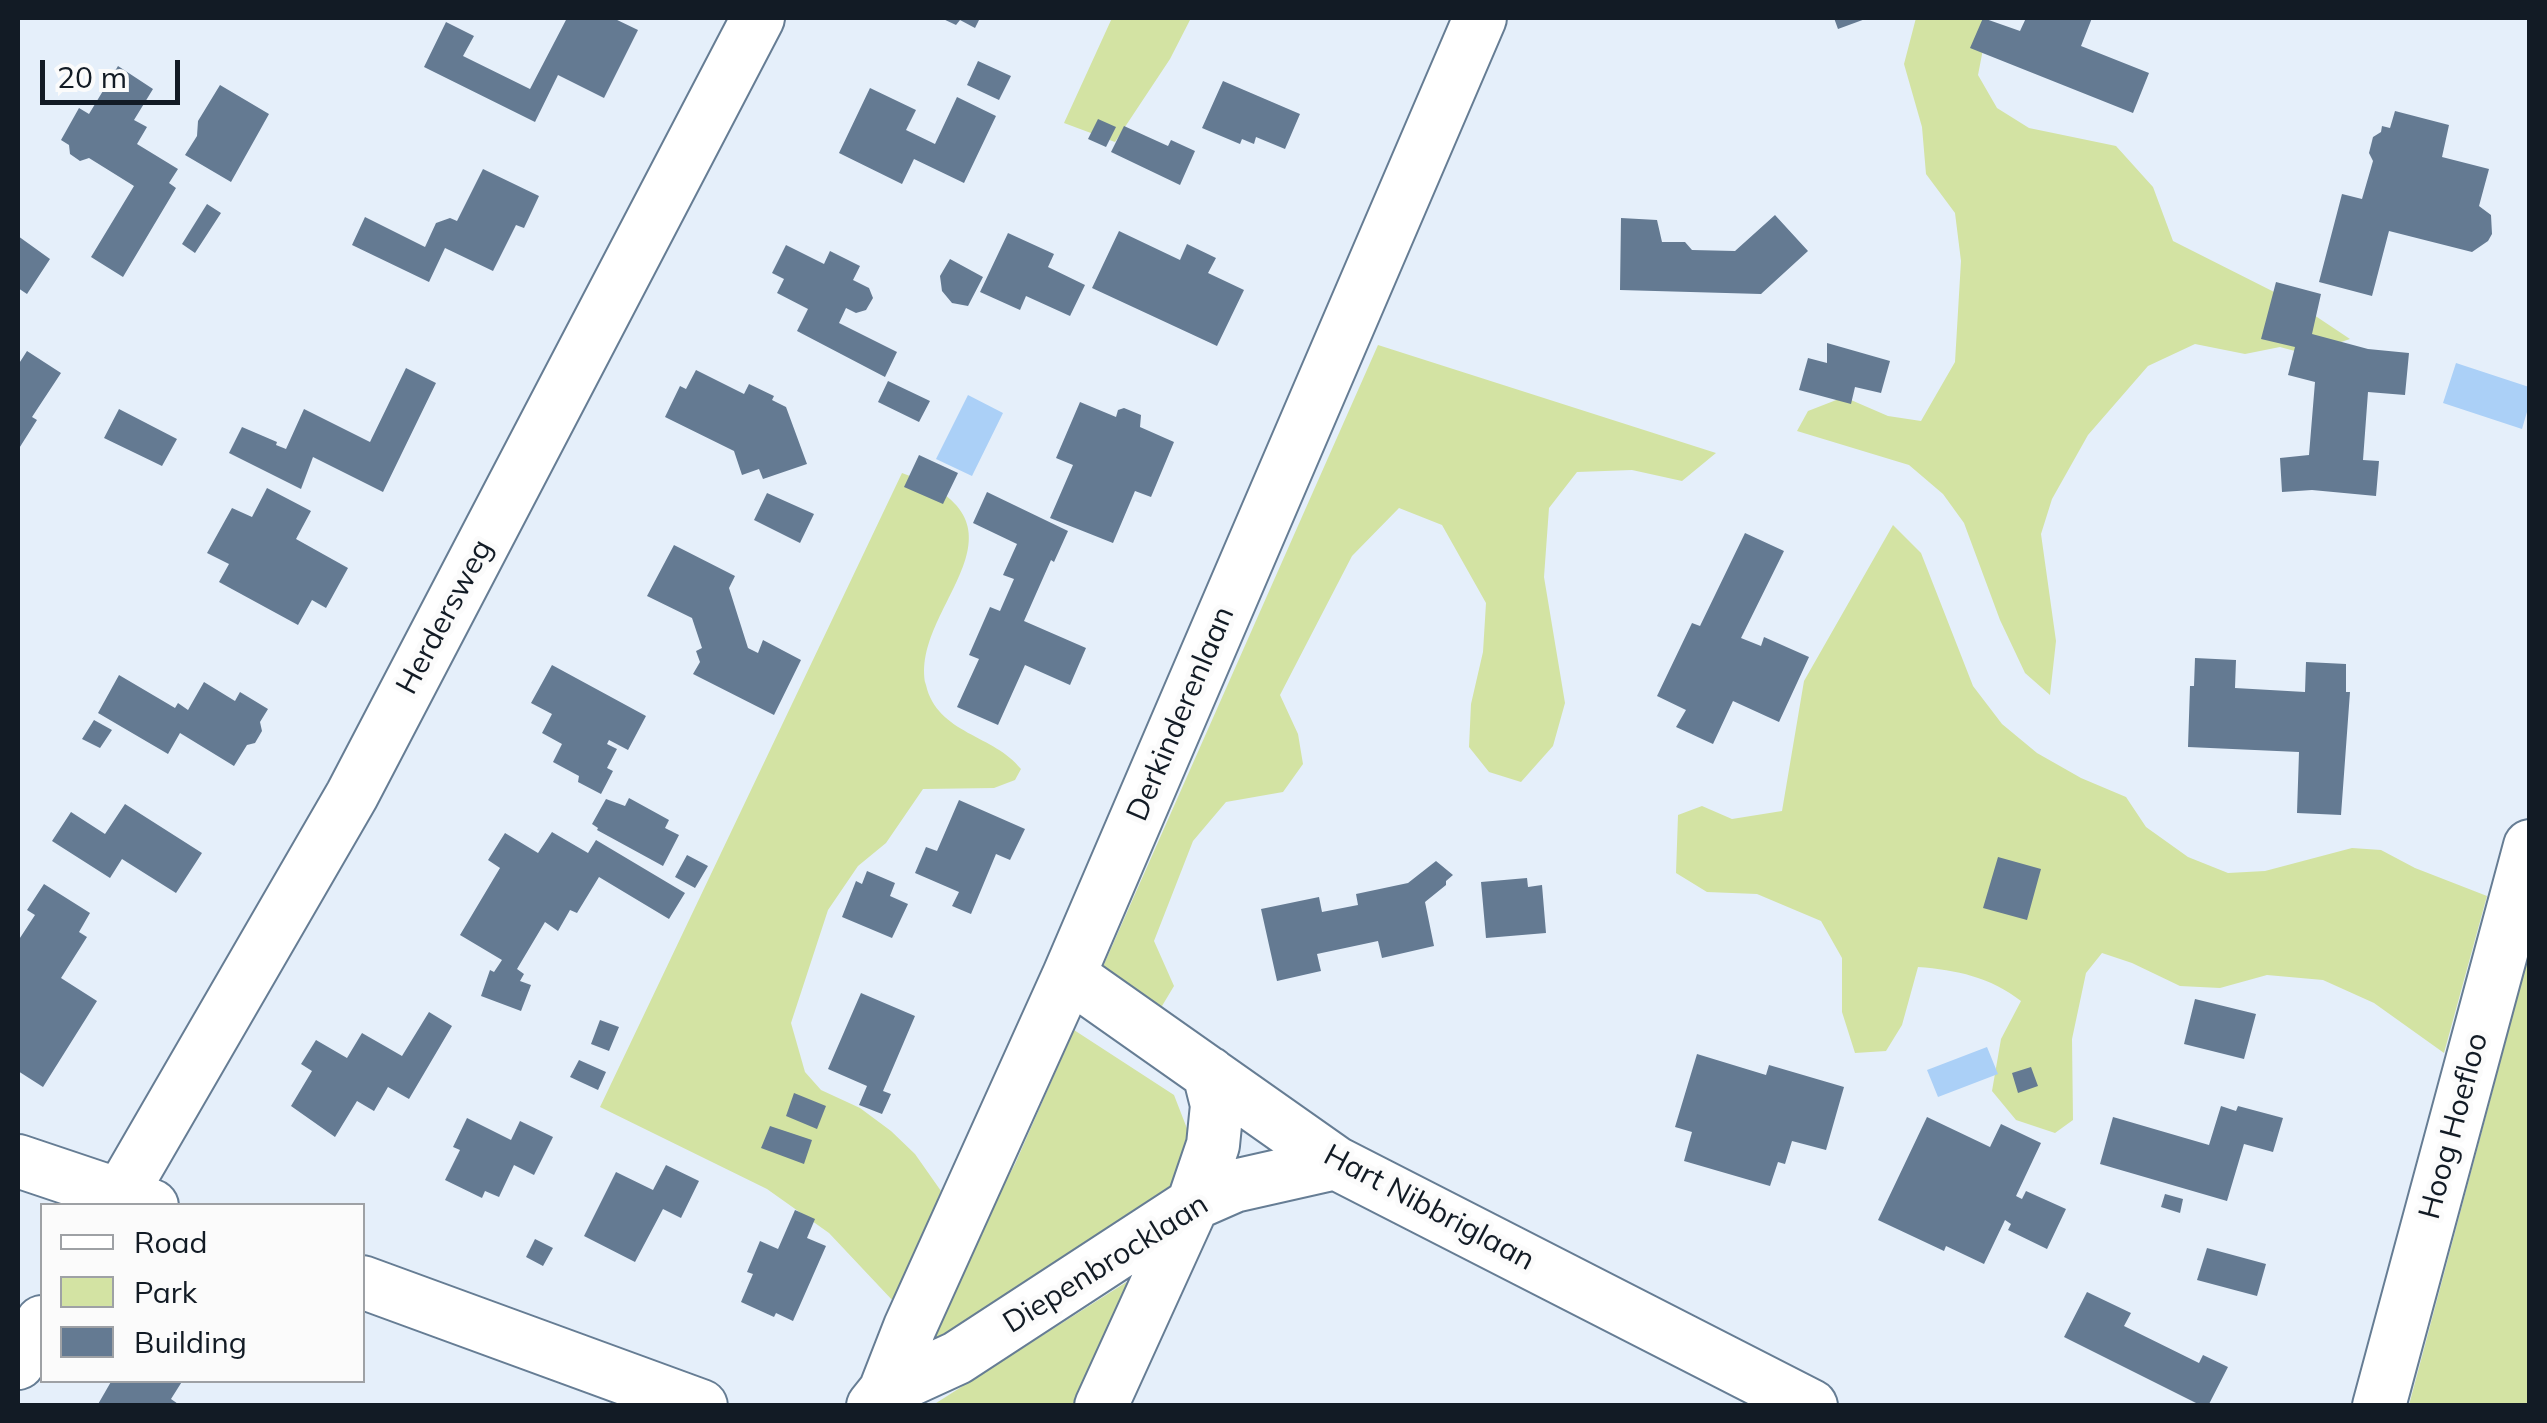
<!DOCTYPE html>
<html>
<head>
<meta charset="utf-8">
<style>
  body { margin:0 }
  #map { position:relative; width:2547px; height:1423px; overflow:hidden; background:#e5effa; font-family:Mulish,sans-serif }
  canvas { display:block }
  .frame { position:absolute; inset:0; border:20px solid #121b25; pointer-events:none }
  .legend { position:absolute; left:40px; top:1203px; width:325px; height:180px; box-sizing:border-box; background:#fbfbfb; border:2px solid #9ea1a5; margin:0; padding:12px 18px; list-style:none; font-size:30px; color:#121b25 }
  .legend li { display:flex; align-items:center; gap:20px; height:50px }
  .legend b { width:50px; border:2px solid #9ea1a5 }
  .scale { position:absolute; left:40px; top:60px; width:140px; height:45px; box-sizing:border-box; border:5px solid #121b25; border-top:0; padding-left:12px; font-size:30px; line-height:35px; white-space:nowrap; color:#121b25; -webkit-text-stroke:8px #fbfbfb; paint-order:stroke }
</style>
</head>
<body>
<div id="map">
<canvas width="2547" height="1423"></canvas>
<div class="frame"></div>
<ul class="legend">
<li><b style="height:12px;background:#fff"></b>Road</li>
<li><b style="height:28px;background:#d3e3a3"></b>Park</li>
<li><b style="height:28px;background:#647a92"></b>Building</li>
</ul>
<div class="scale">20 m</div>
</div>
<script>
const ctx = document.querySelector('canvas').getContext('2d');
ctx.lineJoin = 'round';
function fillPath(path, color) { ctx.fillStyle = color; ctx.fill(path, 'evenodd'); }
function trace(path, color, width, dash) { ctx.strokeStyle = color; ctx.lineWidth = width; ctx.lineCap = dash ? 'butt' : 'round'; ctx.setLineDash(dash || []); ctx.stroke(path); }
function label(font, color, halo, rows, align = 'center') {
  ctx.font = font + ' Mulish,sans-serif'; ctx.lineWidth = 10; ctx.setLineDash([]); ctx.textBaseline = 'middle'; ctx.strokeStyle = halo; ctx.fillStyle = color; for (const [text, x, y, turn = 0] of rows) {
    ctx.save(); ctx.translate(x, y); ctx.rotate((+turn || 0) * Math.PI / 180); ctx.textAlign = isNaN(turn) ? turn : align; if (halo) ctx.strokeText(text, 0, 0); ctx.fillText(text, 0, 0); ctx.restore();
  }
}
fillPath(new Path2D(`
  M 1112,18 L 1191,18 L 1170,59 L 1115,142 L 1064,123 Z
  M 1916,18 L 1989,18 L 1978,75 L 1997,108 L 2029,128 L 2116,146 L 2153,187 L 2173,241 L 2296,303 L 2350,339 L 2306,354 L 2280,347 L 2245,354 L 2195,344 L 2148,366 L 2088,435 L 2052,499 L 2041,534 L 2056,641 L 2050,695 L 2025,673 L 2000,620 L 1964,523 L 1943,494 L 1909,465 L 1797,431 L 1808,411 L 1844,397 L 1888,416 L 1921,421 L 1955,362 L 1961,261 L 1955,213 L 1926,174 L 1922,127 L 1904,64 Z
  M 1378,345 L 1716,453 L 1682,481 L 1632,470 L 1577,472 L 1549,508 L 1544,577 L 1565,703 L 1553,746 L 1521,782 L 1489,772 L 1469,747 L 1471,704 L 1483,652 L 1486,603 L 1442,525 L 1399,508 L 1352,556 L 1280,695 L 1298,734 L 1303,764 L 1283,792 L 1226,802 L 1193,841 L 1154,941 L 1174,986 L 1159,1011 L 1101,971 Z
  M 902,473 C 1047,526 909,607 926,685 C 937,734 995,735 1021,769 L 1015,780 L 994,788 L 923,789 L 886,843 L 858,866 L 828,910 L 791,1023 L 805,1072 L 821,1090 L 860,1108 L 891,1131 L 915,1154 L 941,1191 L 894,1302 L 829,1233 L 767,1189 L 600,1107 Z
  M 1893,525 L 1921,553 L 1973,686 L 2002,724 L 2037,753 L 2081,778 L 2126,797 L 2146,827 L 2188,857 L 2228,873 L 2265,871 L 2352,848 L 2381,850 L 2415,868 L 2487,896 L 2444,1053 L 2374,1003 L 2323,980 L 2267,975 L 2220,988 L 2180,986 L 2132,963 L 2102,953 L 2086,973 L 2072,1039 L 2073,1120 L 2055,1133 L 2016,1120 L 1992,1091 L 2001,1039 L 2021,1001 C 1990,977 1957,970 1918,967 L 1902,1025 L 1886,1051 L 1855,1053 L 1842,1012 L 1842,958 L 1821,921 L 1757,894 L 1707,892 L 1676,873 L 1678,815 L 1702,806 L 1732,819 L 1782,811 L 1804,681 Z
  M 2529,954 L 2529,1405 L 2409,1405 Z
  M 1074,1030 L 1174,1095 L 1193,1144 L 1179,1180 L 910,1357 L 1015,1164 Z
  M 1158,1262 L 1089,1405 L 933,1405 Z`), '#d3e3a3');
fillPath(new Path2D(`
  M 2456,363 L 2529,387 L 2529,405 L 2522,429 L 2443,403 Z
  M 968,395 L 1003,413 L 972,476 L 936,459 Z
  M 1987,1047 L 1998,1074 L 1938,1097 L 1927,1070 Z`), '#abd0f7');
fillPath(new Path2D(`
  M 567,18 L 613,18 L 638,30 L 604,98 L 558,75 L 535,122 L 424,67 L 446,22 L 474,36 L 463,56 L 530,89 Z
  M 941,18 L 980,18 L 975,28 L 960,20 L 956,25 Z
  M 1834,18 L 1868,18 L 1838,29 Z
  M 1983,18 L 2020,31 L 2026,18 L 2092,18 L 2081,46 L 2149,73 L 2133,113 L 1970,48 Z
  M 978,61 L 1011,76 L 999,100 L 967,85 Z
  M 118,66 L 153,89 L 134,120 L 147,127 L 137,144 L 178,169 L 169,183 L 176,188 L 123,277 L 91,257 L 134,186 L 89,158 L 80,161 L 70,154 L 69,145 L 61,140 L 79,108 L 89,114 Z
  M 1223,81 L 1300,114 L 1285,149 L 1256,137 L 1254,144 L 1242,139 L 1240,144 L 1202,128 Z
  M 220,85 L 269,114 L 231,182 L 185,155 L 197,136 L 198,121 Z
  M 870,88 L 916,110 L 906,130 L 935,144 L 957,97 L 996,116 L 964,183 L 914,159 L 902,184 L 839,153 Z
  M 2395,111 L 2449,125 L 2442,157 L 2489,169 L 2479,206 L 2491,215 L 2492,234 L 2488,241 L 2472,252 L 2389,231 L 2372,296 L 2319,282 L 2342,194 L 2362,199 L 2373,161 L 2369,153 L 2373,137 L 2381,132 L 2382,126 L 2390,128 Z
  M 1098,119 L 1116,127 L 1106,147 L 1088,139 Z
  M 1124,126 L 1168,146 L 1171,140 L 1195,151 L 1180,185 L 1111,152 Z
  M 483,169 L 539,196 L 524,228 L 516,225 L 493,271 L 445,248 L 429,282 L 352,245 L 365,217 L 425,247 L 436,223 L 450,218 L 457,221 Z
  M 207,204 L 221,213 L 195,253 L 182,244 Z
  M 1775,215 L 1808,251 L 1761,294 L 1620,290 L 1621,218 L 1657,220 L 1662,242 L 1685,242 L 1692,250 L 1735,251 Z
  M 1119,231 L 1180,260 L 1187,244 L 1216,258 L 1208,273 L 1244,290 L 1217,346 L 1092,288 Z
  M 1008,233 L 1054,254 L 1048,267 L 1085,285 L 1070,316 L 1026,296 L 1020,310 L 980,292 Z
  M 18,236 L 50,259 L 27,294 L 18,288 Z
  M 786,245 L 824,264 L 830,251 L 860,266 L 853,280 L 869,288 L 873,298 L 866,310 L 856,313 L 846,308 L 839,323 L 897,352 L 885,377 L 797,331 L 808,309 L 777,293 L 784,279 L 772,273 Z
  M 950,259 L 983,277 L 968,306 L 952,303 L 942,291 L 940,276 Z
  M 2276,282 L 2321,294 L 2312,334 L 2368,349 L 2409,353 L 2405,395 L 2368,392 L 2363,460 L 2379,461 L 2376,496 L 2312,490 L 2282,492 L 2280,458 L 2309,455 L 2315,382 L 2288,375 L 2295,347 L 2261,339 Z
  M 1827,343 L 1890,361 L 1881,393 L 1855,387 L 1851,404 L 1799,390 L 1808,358 L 1827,363 Z
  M 27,351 L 61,373 L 32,417 L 37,420 L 18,450 L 18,365 Z
  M 406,368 L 436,383 L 383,492 L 313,457 L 301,489 L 229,453 L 242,427 L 277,442 L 276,445 L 286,449 L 304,409 L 370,442 Z
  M 696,370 L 744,394 L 749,384 L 774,396 L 772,400 L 786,407 L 807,464 L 763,479 L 759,469 L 742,475 L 734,451 L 665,417 L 680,386 L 686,389 Z
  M 888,381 L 930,401 L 919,422 L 878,402 Z
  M 1080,402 L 1116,417 L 1118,410 L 1124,408 L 1141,415 L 1140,427 L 1174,442 L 1151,497 L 1135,491 L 1113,543 L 1050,518 L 1073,465 L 1056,458 Z
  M 119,409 L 177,439 L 162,466 L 104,438 Z
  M 919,455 L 958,473 L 943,504 L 904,487 Z
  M 267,488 L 311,511 L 296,539 L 348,568 L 326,608 L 312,600 L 298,625 L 219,582 L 229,564 L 207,553 L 232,508 L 252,517 Z
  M 987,492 L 1068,531 L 1054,562 L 1051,560 L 1024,621 L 1086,648 L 1070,685 L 1025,665 L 998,725 L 957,707 L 979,659 L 969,655 L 990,607 L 1000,611 L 1014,579 L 1003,575 L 1017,544 L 973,523 Z
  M 767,493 L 814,514 L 800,543 L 754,520 Z
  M 1745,533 L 1784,551 L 1741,638 L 1761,646 L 1764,637 L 1809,657 L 1779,722 L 1733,701 L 1713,744 L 1676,727 L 1686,710 L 1657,696 L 1692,623 L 1700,626 Z
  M 674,545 L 735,576 L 729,588 L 748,648 L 758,653 L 763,640 L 801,660 L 774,715 L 693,674 L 700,662 L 696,651 L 702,648 L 692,618 L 647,596 Z
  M 2195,658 L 2236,660 L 2235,688 L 2305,692 L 2306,662 L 2346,664 L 2346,692 L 2350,692 L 2341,815 L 2297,813 L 2299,752 L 2188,747 L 2190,686 L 2194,686 Z
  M 552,665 L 646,716 L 628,750 L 609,740 L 607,744 L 617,749 L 607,768 L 613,771 L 601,794 L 578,782 L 579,776 L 553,762 L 562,744 L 542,733 L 552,714 L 531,703 Z
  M 119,675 L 175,708 L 178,703 L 188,710 L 204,682 L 235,701 L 240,692 L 268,709 L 260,722 L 262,731 L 255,743 L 247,745 L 234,766 L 180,733 L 168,754 L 98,713 Z
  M 94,720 L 112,730 L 100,748 L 82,739 Z
  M 629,798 L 669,820 L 665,828 L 679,835 L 663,866 L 597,830 L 598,828 L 592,824 L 606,799 L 625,806 Z
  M 959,800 L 1025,829 L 1010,860 L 996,854 L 971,914 L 952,906 L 959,892 L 915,873 L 926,847 L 937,851 Z
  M 125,804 L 202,853 L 176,893 L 122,859 L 110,878 L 52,841 L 71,812 L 105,834 Z
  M 552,832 L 588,853 L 596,840 L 685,893 L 669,919 L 599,877 L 577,913 L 570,910 L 558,931 L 545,922 L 517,969 L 524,974 L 520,981 L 531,985 L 521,1011 L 481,996 L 490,970 L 494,972 L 502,960 L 460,935 L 500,868 L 488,860 L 505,833 L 538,853 Z
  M 687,855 L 708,866 L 695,888 L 675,877 Z
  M 1998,857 L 2041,869 L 2027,920 L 1983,908 Z
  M 1436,861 L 1453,875 L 1446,881 L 1446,885 L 1425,902 L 1434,946 L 1382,958 L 1378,941 L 1317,954 L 1321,971 L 1277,981 L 1261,909 L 1319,897 L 1322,912 L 1358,905 L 1356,894 L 1408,883 Z
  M 867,871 L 895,883 L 890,896 L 908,904 L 892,938 L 842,917 L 856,881 L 862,884 Z
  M 1527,878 L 1528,887 L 1542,885 L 1546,933 L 1486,938 L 1481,882 Z
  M 44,884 L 90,913 L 79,932 L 87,937 L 61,978 L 97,1001 L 43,1087 L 18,1071 L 18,941 L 35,915 L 27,910 Z
  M 861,993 L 915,1016 L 883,1091 L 891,1094 L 882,1114 L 859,1105 L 867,1086 L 828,1069 Z
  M 2195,999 L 2256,1014 L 2244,1059 L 2184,1044 Z
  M 429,1012 L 452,1026 L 409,1099 L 388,1087 L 374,1111 L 357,1101 L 335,1137 L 291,1106 L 312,1071 L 301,1064 L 316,1040 L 347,1058 L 362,1033 L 402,1056 Z
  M 600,1020 L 619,1027 L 609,1051 L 591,1044 Z
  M 1697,1054 L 1766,1075 L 1769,1065 L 1844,1087 L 1826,1150 L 1792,1141 L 1785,1164 L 1778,1162 L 1770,1186 L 1684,1161 L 1692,1132 L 1675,1127 Z
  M 579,1060 L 606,1072 L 598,1090 L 570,1077 Z
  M 2031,1067 L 2038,1086 L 2018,1093 L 2012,1073 Z
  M 794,1093 L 826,1106 L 817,1129 L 786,1116 Z
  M 2221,1106 L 2236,1111 L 2238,1106 L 2283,1118 L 2273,1152 L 2244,1144 L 2227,1201 L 2100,1164 L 2113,1117 L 2209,1145 Z
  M 1927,1117 L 1990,1147 L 2001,1124 L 2041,1143 L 2016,1196 L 2022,1199 L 2026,1191 L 2066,1209 L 2047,1249 L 2008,1230 L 2011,1224 L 2005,1220 L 1984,1264 L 1946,1246 L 1944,1251 L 1878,1220 Z
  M 467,1118 L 511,1140 L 520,1121 L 553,1137 L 534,1175 L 514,1165 L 499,1197 L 485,1191 L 482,1198 L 445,1180 L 460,1150 L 453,1147 Z
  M 770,1126 L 812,1140 L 804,1164 L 761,1148 Z
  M 666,1165 L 699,1181 L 681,1218 L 663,1209 L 635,1262 L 584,1236 L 616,1172 L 653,1190 Z
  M 2165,1194 L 2183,1199 L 2180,1213 L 2161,1207 Z
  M 795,1210 L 815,1219 L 807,1238 L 826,1246 L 793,1321 L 776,1313 L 774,1317 L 741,1302 L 753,1274 L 747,1272 L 760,1241 L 778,1249 Z
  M 535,1239 L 553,1248 L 543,1266 L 526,1257 Z
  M 2207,1248 L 2266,1264 L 2257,1296 L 2197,1280 Z
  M 2087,1292 L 2131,1313 L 2124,1326 L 2199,1363 L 2203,1355 L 2228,1367 L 2208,1406 L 2202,1406 L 2064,1337 Z
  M 112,1380 L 183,1380 L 171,1399 L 181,1406 L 97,1406 Z`), '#647a92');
const minor = new Path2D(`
  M 1069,975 L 1336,1163 L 1811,1406
  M 18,1161 L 152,1206
  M 114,1206 L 352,795 L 758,18
  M 362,1282 L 701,1406
  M 18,1363 L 42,1322
  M 885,1391 L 957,1358 L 1193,1204 L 1234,1186 L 1336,1163
  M 873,1406 L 885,1391 L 910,1327 L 1069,975 L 1480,18
  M 1101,1406 L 1193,1204 L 1213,1145 L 1217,1105 L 1209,1073
  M 2379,1406 L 2530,846`);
trace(minor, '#667d94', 56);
trace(minor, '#fff', 52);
label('30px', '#121b25', '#fbfbfb', [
  ["Herdersweg",445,617,-62],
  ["Derkinderenlaan",1181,714,-67],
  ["Hoog Hoefloo",2454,1126,-75],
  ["Hart Nibbriglaan",1429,1208,28],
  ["Diepenbrocklaan",1106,1264,-32]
]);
</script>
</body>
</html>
